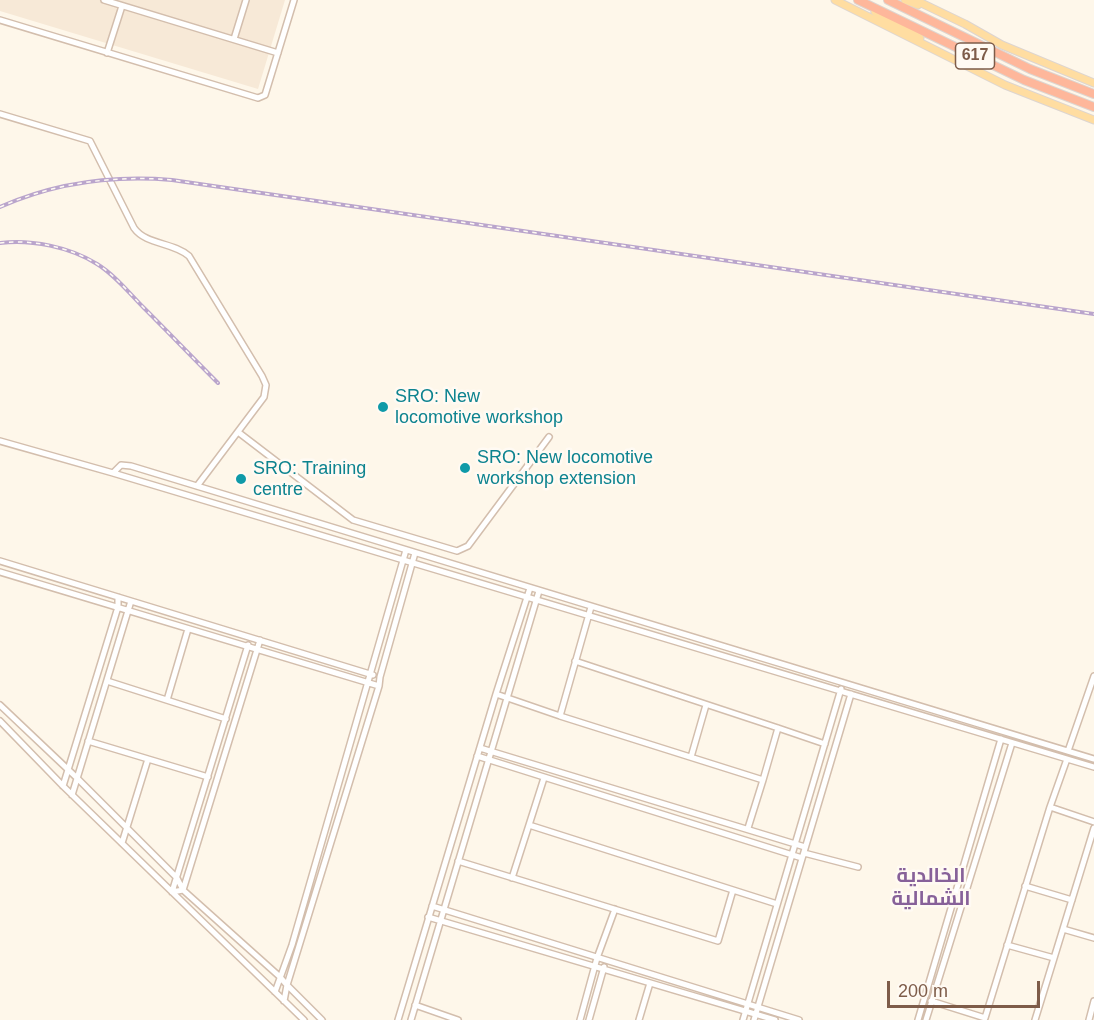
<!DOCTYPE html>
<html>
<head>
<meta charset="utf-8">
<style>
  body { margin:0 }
  #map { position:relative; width:1094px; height:1020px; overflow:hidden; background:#fef7ea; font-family:Arial,sans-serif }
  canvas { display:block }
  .scale { position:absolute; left:887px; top:981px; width:153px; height:27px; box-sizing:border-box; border:3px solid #7e5c49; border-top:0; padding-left:8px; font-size:18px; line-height:21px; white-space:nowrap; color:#7e5c49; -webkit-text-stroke:4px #fffaf3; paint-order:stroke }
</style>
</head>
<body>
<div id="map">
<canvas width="1094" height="1020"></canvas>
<div class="scale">200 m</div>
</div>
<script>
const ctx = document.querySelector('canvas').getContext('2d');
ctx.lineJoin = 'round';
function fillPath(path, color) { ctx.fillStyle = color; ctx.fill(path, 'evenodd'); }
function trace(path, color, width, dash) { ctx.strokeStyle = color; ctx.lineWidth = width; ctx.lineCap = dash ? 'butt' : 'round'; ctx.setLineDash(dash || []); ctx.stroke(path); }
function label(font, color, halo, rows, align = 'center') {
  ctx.font = font + ' Arial,Cairo,sans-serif'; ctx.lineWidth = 5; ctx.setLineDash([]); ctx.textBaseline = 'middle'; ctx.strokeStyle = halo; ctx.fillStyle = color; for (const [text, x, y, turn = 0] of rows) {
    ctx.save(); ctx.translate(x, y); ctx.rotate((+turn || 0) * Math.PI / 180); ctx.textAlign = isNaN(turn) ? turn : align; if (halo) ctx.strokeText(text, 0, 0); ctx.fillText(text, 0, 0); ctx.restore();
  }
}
fillPath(new Path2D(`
  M 0,0 L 285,0 L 258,89 L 0,11 Z`), '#f7e9d7');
const minor = new Path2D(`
  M 104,0 L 278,53
  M 0,20 L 258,98 L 265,95 L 294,0
  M 234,39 L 246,0
  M 107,53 L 122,6
  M 0,114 L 90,141 L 134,228 C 146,245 173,242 189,256 L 262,376 L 266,385 L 264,397 L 197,486
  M 238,432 L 353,520 L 457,551 L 468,546 L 549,437
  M 0,441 L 113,473
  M 0,561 L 373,675
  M 0,572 L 379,686
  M 575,661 L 778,728
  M 107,681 L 226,719
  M 496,694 L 560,716 L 591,607
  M 167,700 L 188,629
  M 0,705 L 77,778 L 177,878 L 183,890 L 279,976 L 287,985 L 322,1020
  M 560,716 L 763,780 L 748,828
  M 0,721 L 63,786 L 304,1020
  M 88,741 L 208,777
  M 480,748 L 805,847
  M 1068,751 L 1094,676
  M 477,756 L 802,858
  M 691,757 L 706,705
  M 1067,759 L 1050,807 L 1094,822
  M 1094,759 L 131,466 L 121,465 L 113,473 L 1094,767
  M 763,780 L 778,728 L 825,744
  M 63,786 L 118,607 L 118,597
  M 72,795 L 131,601
  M 122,843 L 148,759
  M 804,853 L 858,867
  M 458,861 L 718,941 L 733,890 L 529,825 L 544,778
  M 512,878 L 529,825
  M 1025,886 L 1072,900
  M 183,890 L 172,892 L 248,645
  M 183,890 L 260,640
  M 733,890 L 777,904
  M 432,906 L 799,1020
  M 428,917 L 775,1020
  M 1063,929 L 1094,938
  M 1007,945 L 1054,958
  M 275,992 L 292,945 L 406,550
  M 284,1001 L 287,985 L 379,686 L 380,677 L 415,553
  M 931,1001 L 985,1018 L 1050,807
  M 415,1005 L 458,1020
  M 398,1020 L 496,694 L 530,588
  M 411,1020 L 539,591
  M 580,1020 L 597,958 L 615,909
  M 589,1020 L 604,967
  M 639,1020 L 650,983
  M 743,1020 L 841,689
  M 754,1020 L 851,694
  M 918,1020 L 1001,739
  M 926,1020 L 1012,743
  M 1035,1020 L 1094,828
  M 1089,1020 L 1094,1001`);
const major = new Path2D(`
  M 835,0 L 1005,85 L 1094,120
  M 905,0 L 918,5
  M 915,0 L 965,24 L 1002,45 L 1094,83
  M 875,12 L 920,38`);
const highway = new Path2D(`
  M 858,0 L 1024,80 L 1094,107
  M 888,0 L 1030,69 L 1094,94`);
trace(minor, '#d3bead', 8);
trace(major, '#ddd5d0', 9);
trace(highway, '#ddd5d0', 10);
trace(minor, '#fff', 5);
trace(major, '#ffdda1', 7);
trace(highway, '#feb79b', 8);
const rail = new Path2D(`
  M 0,207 C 54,183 113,175 172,180 L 1094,314
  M 0,243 C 31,239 70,247 97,264 C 115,275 129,293 144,308 C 169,333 193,358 218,383`);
trace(rail, '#baa5cc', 4);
trace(rail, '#fffaf3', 1.5, [4.5]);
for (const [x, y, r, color] of [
  [383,407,6,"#0f9aa8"],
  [465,468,6,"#0f9aa8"],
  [241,479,6,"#0f9aa8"]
]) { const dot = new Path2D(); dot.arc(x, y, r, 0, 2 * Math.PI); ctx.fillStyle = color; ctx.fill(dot); trace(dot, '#fffaf3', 2); }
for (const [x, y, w] of [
  [975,56,39]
]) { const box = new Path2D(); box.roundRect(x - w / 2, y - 13, w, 26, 4.5); ctx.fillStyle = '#fffaf3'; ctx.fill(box); trace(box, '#7e5c49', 1.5); }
label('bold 16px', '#7e5c49', null, [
  ["617",975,56]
]);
label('18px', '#0d838f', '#fffaf3', [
  ["SRO: New",395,397],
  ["locomotive workshop",395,418],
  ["SRO: New locomotive",477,458],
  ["workshop extension",477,479],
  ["SRO: Training",253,469],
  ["centre",253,490]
], 'left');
label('bold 20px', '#876199', '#fffaf3', [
  ["الخالدية",931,876],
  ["الشمالية",931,899]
]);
</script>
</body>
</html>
